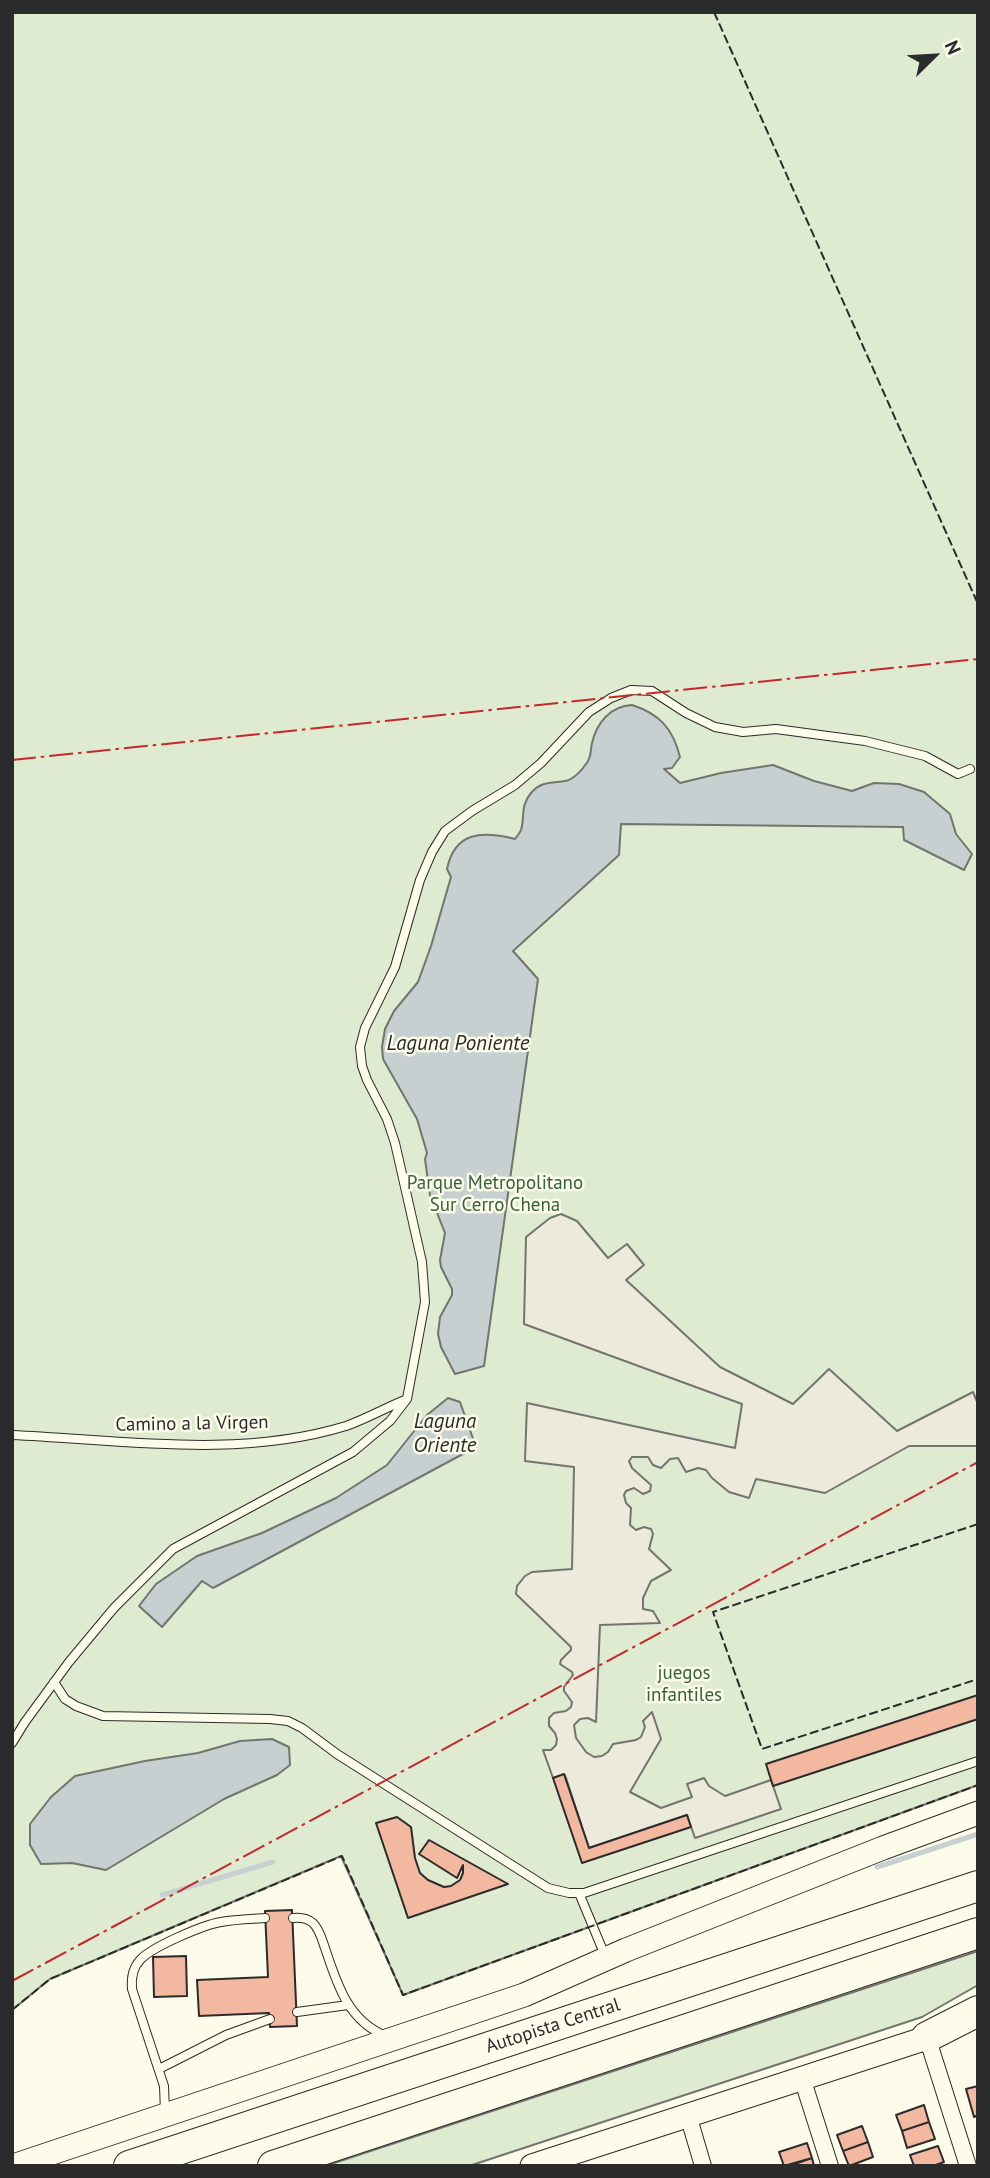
<!DOCTYPE html>
<html>
<head>
<meta charset="utf-8">
<style>
  body { margin:0 }
  #map { position:relative; width:990px; height:2178px; overflow:hidden; background:#fdfbea; font-family:"PT Sans",sans-serif }
  canvas { display:block }
  .frame { position:absolute; inset:0; border:14px solid #2b2b2b; pointer-events:none }
  .north { position:absolute; left:899px; top:21px; width:70px; height:70px; -webkit-text-stroke:5px #fdfbea; paint-order:stroke; rotate:66deg; font-size:19px; font-weight:700; line-height:28px; text-align:center; color:#2b2b2b }
  .north::after { content:''; display:block; margin:auto; width:24px; height:32px; background:#2b2b2b; clip-path:polygon(50% 0,100% 100%,50% 72%,0 100%) }
</style>
</head>
<body>
<div id="map">
<canvas width="990" height="2178"></canvas>
<div class="frame"></div>
<div class="north">N</div>
</div>
<script>
const ctx = document.querySelector('canvas').getContext('2d');
ctx.lineJoin = 'round';
function fillPath(path, color) { ctx.fillStyle = color; ctx.fill(path, 'evenodd'); }
function trace(path, color, width, dash) { ctx.strokeStyle = color; ctx.lineWidth = width; ctx.lineCap = dash ? 'butt' : 'round'; ctx.setLineDash(dash || []); ctx.stroke(path); }
function label(font, color, halo, rows, align = 'center') {
  ctx.font = font + ' "PT Sans",sans-serif'; ctx.lineWidth = 5; ctx.setLineDash([]); ctx.textBaseline = 'middle'; ctx.strokeStyle = halo; ctx.fillStyle = color; for (const [text, x, y, turn = 0] of rows) {
    ctx.save(); ctx.translate(x, y); ctx.rotate((+turn || 0) * Math.PI / 180); ctx.textAlign = isNaN(turn) ? turn : align; if (halo) ctx.strokeText(text, 0, 0); ctx.fillText(text, 0, 0); ctx.restore();
  }
}
const green = new Path2D(`
  M 12,12 L 978,12 L 978,1785 L 403,1995 L 341,1856 L 50,1979 L 12,2010 Z
  M 978,1951 L 978,1985 L 922,2017 L 469,2166 L 325,2166 Z`);
fillPath(green, '#deebd1');
trace(green, '#74746e', 2);
const parking = new Path2D(`
  M 561,1214 L 577,1221 L 608,1258 L 627,1244 L 644,1265 L 626,1280 L 720,1367 L 793,1404 L 829,1369 L 897,1431 L 973,1392 L 978,1404 L 978,1446 L 909,1446 L 825,1493 L 756,1479 L 749,1498 L 729,1492 L 712,1478 L 706,1470 L 698,1468 L 686,1472 L 678,1458 L 670,1459 L 661,1468 L 653,1465 L 648,1457 L 632,1457 L 629,1461 L 632,1468 L 651,1485 L 650,1491 L 643,1494 L 634,1488 L 626,1491 L 624,1495 L 626,1503 L 631,1508 L 630,1525 L 636,1530 L 644,1527 L 651,1529 L 653,1534 L 649,1549 L 671,1570 L 651,1581 L 643,1598 L 643,1609 L 653,1611 L 660,1623 L 600,1625 L 596,1722 L 588,1718 L 580,1719 L 574,1725 L 576,1738 L 586,1752 L 594,1757 L 602,1756 L 608,1752 L 613,1744 L 636,1740 L 641,1737 L 645,1727 L 643,1721 L 652,1712 L 661,1739 L 630,1792 L 661,1808 L 692,1797 L 687,1784 L 704,1778 L 709,1786 L 725,1796 L 771,1780 L 781,1809 L 695,1838 L 687,1815 L 589,1848 L 565,1775 L 553,1778 L 543,1750 L 551,1750 L 556,1745 L 557,1739 L 555,1733 L 549,1726 L 549,1718 L 554,1713 L 566,1711 L 571,1707 L 572,1702 L 564,1691 L 564,1687 L 573,1675 L 572,1672 L 560,1664 L 561,1660 L 571,1650 L 571,1647 L 516,1594 L 517,1586 L 525,1576 L 532,1572 L 572,1569 L 574,1467 L 525,1461 L 527,1403 L 735,1448 L 742,1404 L 524,1324 L 526,1237 L 550,1218 Z`);
fillPath(parking, '#eceadb');
trace(parking, '#74746e', 2);
const water = new Path2D(`
  M 632,705 C 660,714 673,729 680,757 L 672,768 L 664,769 L 680,783 L 721,773 L 773,765 L 814,781 L 852,791 L 874,783 L 899,784 L 924,792 L 950,814 L 956,834 L 972,854 L 964,870 L 904,840 L 903,827 L 621,824 L 619,855 L 513,951 L 538,979 L 484,1366 L 455,1374 L 441,1347 L 438,1334 L 440,1317 L 452,1295 L 452,1289 L 441,1267 L 440,1260 L 445,1233 L 430,1195 L 425,1159 L 427,1153 L 417,1119 L 383,1059 L 382,1047 L 385,1029 L 394,1011 L 418,982 L 431,946 L 451,877 L 447,869 C 455,831 482,831 515,839 C 517,836 520,833 521,830 C 525,817 520,806 531,793 C 541,781 552,783 565,781 C 573,780 582,770 586,764 C 592,757 590,751 592,743 C 597,722 611,706 632,705 Z
  M 448,1398 L 460,1402 L 476,1447 L 213,1588 L 202,1581 L 162,1627 L 139,1606 L 156,1584 L 197,1556 L 262,1533 L 336,1498 L 387,1465 L 427,1415 Z
  M 272,1739 L 289,1747 L 290,1765 L 277,1775 L 224,1799 L 106,1870 L 72,1863 L 41,1864 L 30,1845 L 30,1824 L 51,1797 L 75,1776 L 145,1761 L 198,1753 L 240,1741 Z`);
fillPath(water, '#c7d0d0');
trace(water, '#74746e', 2);
trace(new Path2D(`
  M 877,1867 L 978,1834
  M 162,1895 L 273,1862`), '#c7d0d0', 5);
const building = new Path2D(`
  M 978,1695 L 978,1719 L 773,1786 L 766,1764 Z
  M 564,1774 L 589,1848 L 687,1815 L 691,1827 L 582,1863 L 553,1778 Z
  M 397,1817 L 411,1827 L 415,1858 L 420,1873 L 428,1880 L 444,1887 L 451,1886 L 460,1880 L 463,1873 L 463,1865 L 457,1878 L 419,1854 L 429,1840 L 508,1884 L 408,1918 L 376,1823 Z
  M 292,1910 L 297,2026 L 270,2027 L 269,2013 L 199,2016 L 197,1980 L 268,1977 L 265,1911 Z
  M 186,1956 L 187,1996 L 154,1997 L 153,1957 Z
  M 978,2086 L 978,2115 L 974,2117 L 966,2089 Z
  M 924,2105 L 929,2122 L 902,2131 L 896,2115 Z
  M 929,2122 L 935,2139 L 907,2148 L 902,2131 Z
  M 862,2126 L 868,2142 L 843,2151 L 837,2135 Z
  M 868,2142 L 873,2157 L 849,2166 L 843,2151 Z
  M 807,2143 L 812,2158 L 784,2166 L 779,2152 Z
  M 938,2146 L 944,2162 L 933,2166 L 914,2166 L 910,2155 Z
  M 812,2158 L 814,2166 L 789,2166 Z`);
fillPath(building, '#f2b8a0');
trace(building, '#2b2b2b', 2);
const service = new Path2D(`
  M 12,1435 C 122,1440 238,1459 346,1426 C 366,1419 385,1408 405,1400
  M 54,1682 L 65,1699 L 76,1706 L 103,1716 L 270,1719 L 288,1721 L 302,1728 L 337,1754 L 548,1888 L 569,1893 L 584,1893 L 978,1761
  M 12,1743 L 25,1722 L 69,1662 L 114,1608 L 173,1549 L 353,1452 L 390,1421 L 407,1399 L 425,1302 L 422,1262 L 395,1143 L 387,1119 L 367,1080 L 362,1066 L 360,1047 L 365,1028 L 395,967 L 420,880 L 432,852 L 445,831 L 472,811 L 515,785 L 541,763 L 589,712 L 611,698 L 631,690 L 652,691 L 686,713 L 715,727 L 743,732 L 776,729 L 865,741 L 925,756 L 958,774 L 970,769
  M 579,1893 L 606,1958
  M 293,1918 C 301,1917 307,1918 313,1923 C 320,1930 322,1940 325,1948 C 337,1984 348,2021 386,2036
  M 297,2012 L 348,2005
  M 159,2069 L 226,2035 L 270,2019
  M 165,2112 L 164,2086 L 132,1989 C 131,1978 133,1967 141,1959 C 154,1946 203,1925 221,1922 C 236,1919 251,1919 265,1918`);
const minor = new Path2D(`
  M 927,2037 L 968,2166
  M 802,2078 L 830,2166
  M 688,2115 L 703,2166`);
const secondary = new Path2D(`
  M 13,2166 L 524,1995 L 626,1950 L 883,1848 L 978,1813
  M 532,2166 L 942,2033`);
const motorway = new Path2D(`
  M 927,2037 L 978,2011
  M 129,2166 L 978,1886
  M 273,2166 L 978,1933`);
trace(service, '#2b2b2b', 10);
trace(minor, '#2b2b2b', 18);
trace(secondary, '#2b2b2b', 25);
trace(motorway, '#2b2b2b', 32);
trace(service, '#fdfbea', 8);
trace(minor, '#fdfbea', 16);
trace(secondary, '#fdfbea', 23);
trace(motorway, '#fdfbea', 30);
trace(new Path2D(`
  M 714,12 L 978,604
  M 978,1524 L 713,1612 L 762,1749 L 978,1679
  M 12,2010 L 50,1979 L 342,1856 L 403,1995 L 978,1785`), '#2b2b2b', 2, [9, 3.5]);
trace(new Path2D(`
  M 12,760 L 978,659
  M 12,1981 L 978,1462`), '#c62828', 2, [24, 5, 3.5, 5]);
label('19px', '#34623c', '#fdfbea', [
  ["Parque Metropolitano",495,1184],
  ["Sur Cerro Chena",495,1206],
  ["juegos",684,1674],
  ["infantiles",684,1696]
]);
label('19px', '#2b2b2b', '#fdfbea', [
  ["Camino a la Virgen",192,1424,-1],
  ["Autopista Central",553,2026,-18]
]);
label('italic 21px', '#2b2b2b', '#fdfbea', [
  ["Laguna Poniente",458,1044],
  ["Laguna",445,1422],
  ["Oriente",445,1446]
]);
</script>
</body>
</html>
